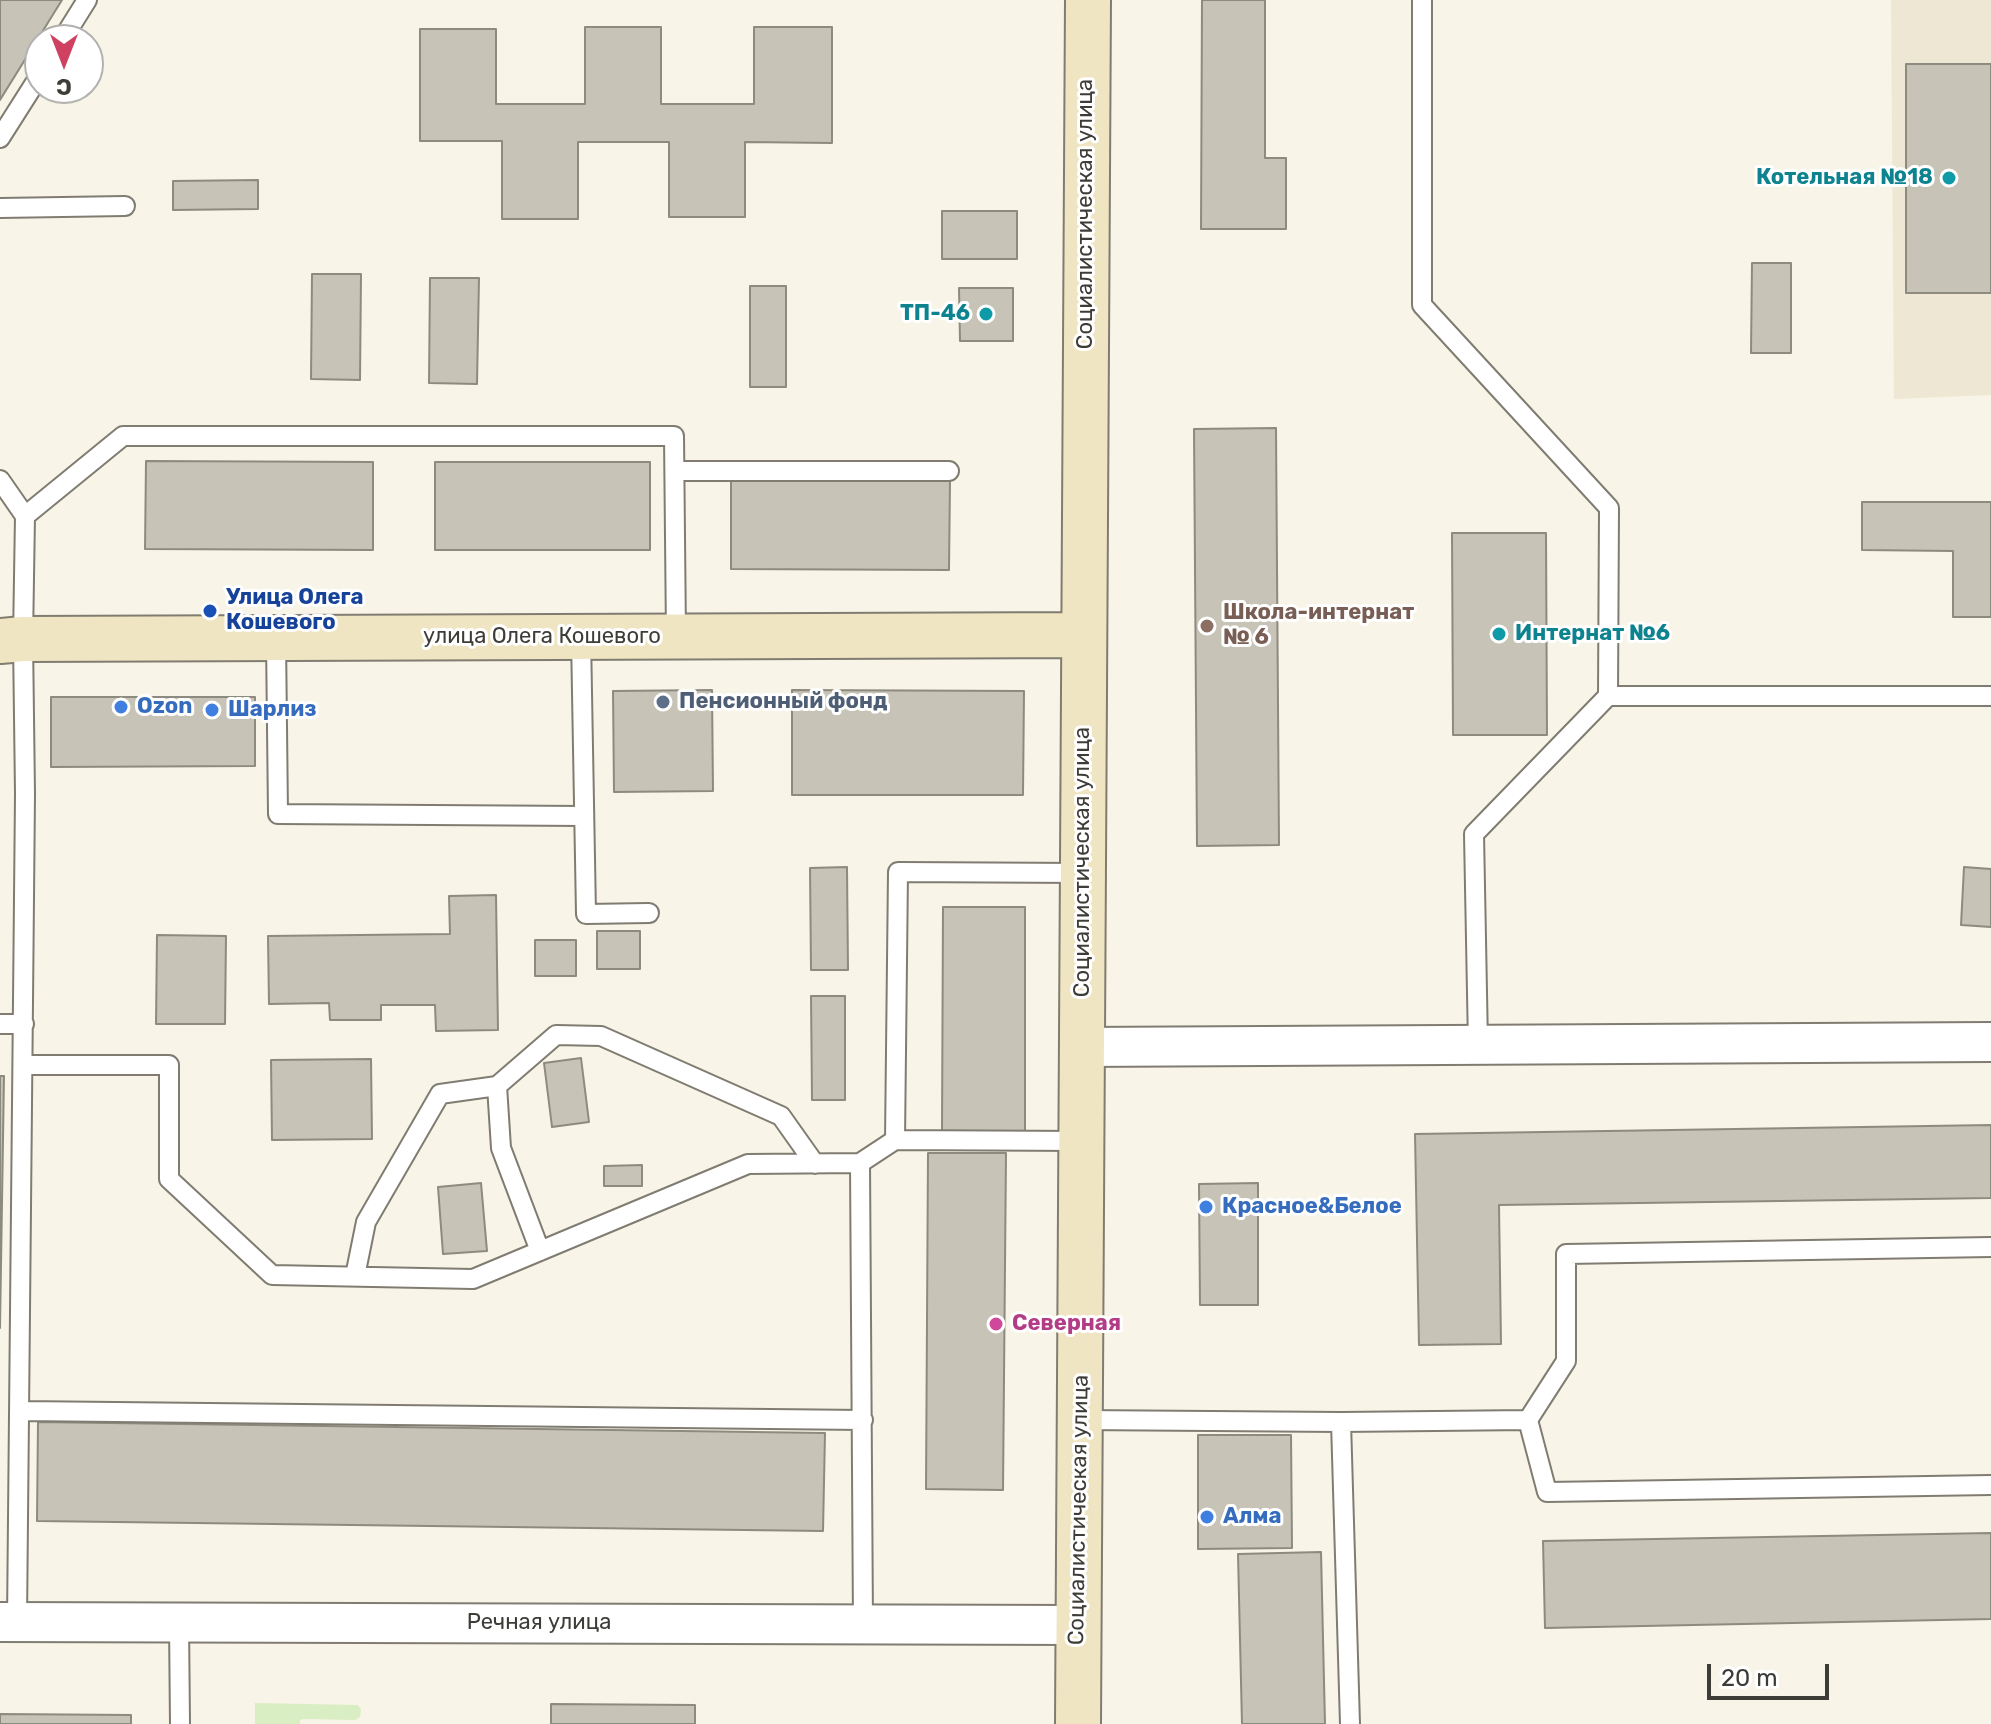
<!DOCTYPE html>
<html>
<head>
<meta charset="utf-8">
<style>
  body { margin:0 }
  #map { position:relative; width:1991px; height:1724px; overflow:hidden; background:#f8f4e7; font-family:Rubik,sans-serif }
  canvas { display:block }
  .north { position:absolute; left:24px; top:24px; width:80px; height:80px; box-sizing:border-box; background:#fff; border:2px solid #b1b1af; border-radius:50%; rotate:180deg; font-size:22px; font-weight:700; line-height:32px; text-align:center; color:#3d3c37 }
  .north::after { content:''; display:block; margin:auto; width:28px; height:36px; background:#d04061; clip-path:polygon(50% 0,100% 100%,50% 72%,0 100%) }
  .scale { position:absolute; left:1707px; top:1664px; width:122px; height:36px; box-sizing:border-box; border:4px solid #3d3c37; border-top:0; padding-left:10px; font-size:24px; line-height:28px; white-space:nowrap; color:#3d3c37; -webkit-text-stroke:6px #fff; paint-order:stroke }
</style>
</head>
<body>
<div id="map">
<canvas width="1991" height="1724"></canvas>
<div class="north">С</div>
<div class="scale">20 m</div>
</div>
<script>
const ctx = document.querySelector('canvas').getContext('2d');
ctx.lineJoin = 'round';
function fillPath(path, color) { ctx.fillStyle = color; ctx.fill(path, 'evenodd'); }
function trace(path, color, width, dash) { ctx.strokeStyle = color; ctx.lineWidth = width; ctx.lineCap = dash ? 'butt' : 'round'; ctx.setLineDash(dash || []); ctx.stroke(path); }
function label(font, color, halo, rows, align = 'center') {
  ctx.font = font + ' Rubik,sans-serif'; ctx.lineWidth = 6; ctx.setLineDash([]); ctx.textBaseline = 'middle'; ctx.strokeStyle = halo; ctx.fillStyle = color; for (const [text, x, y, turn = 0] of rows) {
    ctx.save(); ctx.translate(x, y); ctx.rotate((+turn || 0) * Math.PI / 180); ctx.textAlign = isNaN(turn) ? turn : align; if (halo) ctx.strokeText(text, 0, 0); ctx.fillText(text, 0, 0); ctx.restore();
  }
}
fillPath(new Path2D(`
  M 1891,0 L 1991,0 L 1991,395 L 1894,399 Z`), '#ede7d3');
fillPath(new Path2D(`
  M 255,1703 L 358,1705 L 361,1709 L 360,1717 L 355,1720 L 304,1719 L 300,1720 L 300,1724 L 255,1724 Z`), '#daeec3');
const building = new Path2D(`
  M 0,0 L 62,0 L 0,100 Z
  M 1202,0 L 1265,0 L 1265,158 L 1286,158 L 1286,229 L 1201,229 Z
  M 585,27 L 661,27 L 661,104 L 754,104 L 754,27 L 832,27 L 832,143 L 745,142 L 745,217 L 669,217 L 669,142 L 578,142 L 578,219 L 502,219 L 502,141 L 420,141 L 420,29 L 496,29 L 496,104 L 585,104 Z
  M 1906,64 L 1991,64 L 1991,293 L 1906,293 Z
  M 258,180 L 258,209 L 173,210 L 173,181 Z
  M 942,211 L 1017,211 L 1017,259 L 942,259 Z
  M 1752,263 L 1791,263 L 1791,353 L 1751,353 Z
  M 312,274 L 361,274 L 360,380 L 311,379 Z
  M 430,278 L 479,278 L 477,384 L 429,383 Z
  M 750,286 L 786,286 L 786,387 L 750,387 Z
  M 959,288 L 1013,288 L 1013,341 L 960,341 Z
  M 1276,428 L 1279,845 L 1197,846 L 1194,429 Z
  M 146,461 L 373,462 L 373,550 L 145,549 Z
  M 435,462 L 650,462 L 650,550 L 435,550 Z
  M 731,481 L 950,481 L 949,570 L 731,569 Z
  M 1862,502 L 1991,502 L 1991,617 L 1953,617 L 1953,551 L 1862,550 Z
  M 1452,533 L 1546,533 L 1547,735 L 1453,735 Z
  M 712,690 L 713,791 L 614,792 L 613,691 Z
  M 792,690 L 1024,691 L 1023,795 L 792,795 Z
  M 51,697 L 255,697 L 255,766 L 51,767 Z
  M 847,867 L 848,970 L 811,970 L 810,868 Z
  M 1964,867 L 1991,869 L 1991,927 L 1961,925 Z
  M 496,895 L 498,1030 L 436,1031 L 435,1005 L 381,1005 L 381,1020 L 330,1020 L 329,1003 L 269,1004 L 268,936 L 450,934 L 449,896 Z
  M 943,907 L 1025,907 L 1025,1132 L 942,1131 Z
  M 597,931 L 640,931 L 640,969 L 597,969 Z
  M 157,935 L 226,936 L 225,1024 L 156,1024 Z
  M 535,940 L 576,940 L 576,976 L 535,976 Z
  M 811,996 L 845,996 L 845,1100 L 812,1100 Z
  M 581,1058 L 589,1122 L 552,1127 L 544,1063 Z
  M 371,1059 L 372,1139 L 272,1140 L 271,1060 Z
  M 0,1076 L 4,1076 L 0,1328 Z
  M 1991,1125 L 1991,1198 L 1499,1205 L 1501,1344 L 1419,1345 L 1415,1134 Z
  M 928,1153 L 1006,1153 L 1003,1490 L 926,1489 Z
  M 642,1165 L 642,1186 L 604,1186 L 604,1166 Z
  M 481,1183 L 487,1251 L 443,1254 L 438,1187 Z
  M 1258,1183 L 1258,1305 L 1200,1305 L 1199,1184 Z
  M 38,1422 L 825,1433 L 823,1531 L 37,1521 Z
  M 1198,1435 L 1291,1435 L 1292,1548 L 1198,1549 Z
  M 1991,1533 L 1991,1619 L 1545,1628 L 1543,1541 Z
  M 1321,1552 L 1325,1724 L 1242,1724 L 1238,1554 Z
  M 551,1704 L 695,1705 L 695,1724 L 551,1724 Z
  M 0,1714 L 131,1715 L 131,1724 L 0,1724 Z`);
fillPath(building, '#c7c3b7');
trace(building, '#8d8a7f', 2);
const lane = new Path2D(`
  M 1422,0 L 1422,305 L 1609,508 L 1608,696
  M 62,40 L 87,0
  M 0,138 L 40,75
  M 0,208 L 125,206
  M 675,471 L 949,471
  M 0,480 L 25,516 L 23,639 L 25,794 L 17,1621
  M 25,516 L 123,436 L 674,436 L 676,637
  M 581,637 L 586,914 L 649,913
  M 276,639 L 278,814 L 584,816
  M 0,1024 L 24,1024
  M 1478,1045 L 1474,834 L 1608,696 L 1991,696
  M 23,1065 L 169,1065 L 169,1179 L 272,1275 L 473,1279 L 748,1164 L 860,1163
  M 895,1140 L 898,872 L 1083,873
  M 540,1251 L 501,1148 L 497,1086 L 556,1035 L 601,1036 L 781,1116 L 815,1164
  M 355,1276 L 366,1222 L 440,1094 L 497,1086
  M 21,1411 L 863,1420
  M 1080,1420 L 1341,1422 L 1528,1420 L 1547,1492 L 1991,1485
  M 1528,1420 L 1566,1361 L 1566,1254 L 1991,1247
  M 1341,1422 L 1350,1724
  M 179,1622 L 180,1724
  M 863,1624 L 860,1163 L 895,1140 L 1081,1141`);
const street = new Path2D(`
  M 1082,1047 L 1991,1042
  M 0,1622 L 1078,1625`);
const secondary = new Path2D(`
  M 0,641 L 23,639 L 1084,635
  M 1078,1724 L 1088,0`);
trace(lane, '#807c71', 22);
trace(street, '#807c71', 42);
trace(secondary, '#807c71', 48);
trace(lane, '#fff', 18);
trace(street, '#fff', 38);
trace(secondary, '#f0e5c2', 44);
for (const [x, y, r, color] of [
  [1949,178,8,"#0f9aa8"],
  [986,314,8,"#0f9aa8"],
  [210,611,8,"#1a4fb4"],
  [1207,626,8,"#8d6e63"],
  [1499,634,8,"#0f9aa8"],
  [663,702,8,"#5c6f8a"],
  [121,707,8,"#3f7fe0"],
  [212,710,8,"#3f7fe0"],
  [1206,1207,8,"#3f7fe0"],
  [996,1324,8,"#d1479c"],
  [1207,1517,8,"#3f7fe0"]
]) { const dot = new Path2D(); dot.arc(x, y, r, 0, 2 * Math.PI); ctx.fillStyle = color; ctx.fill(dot); trace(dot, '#fff', 3); }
label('bold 22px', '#0d838f', '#fff', [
  ["Котельная №18",1933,178],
  ["ТП-46",970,314],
  ["Интернат №6",1515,634,"left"]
], 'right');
label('22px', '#3d3c37', '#fff', [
  ["Социалистическая улица",1086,214,-90],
  ["улица Олега Кошевого",542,637],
  ["Социалистическая улица",1083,862,-90],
  ["Социалистическая улица",1079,1510,-89],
  ["Речная улица",539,1623]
]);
label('bold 22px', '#164399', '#fff', [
  ["Улица Олега",226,598],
  ["Кошевого",226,623]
], 'left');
label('bold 22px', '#785e54', '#fff', [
  ["Школа-интернат",1223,613],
  ["№ 6",1223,638]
], 'left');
label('bold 22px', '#4e5e75', '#fff', [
  ["Пенсионный фонд",679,702]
], 'left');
label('bold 22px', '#366cbe', '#fff', [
  ["Ozon",137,707],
  ["Шарлиз",228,710],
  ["Красное&Белое",1222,1207],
  ["Алма",1223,1517]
], 'left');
label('bold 22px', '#b23c85', '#fff', [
  ["Северная",1012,1324]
], 'left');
</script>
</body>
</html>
